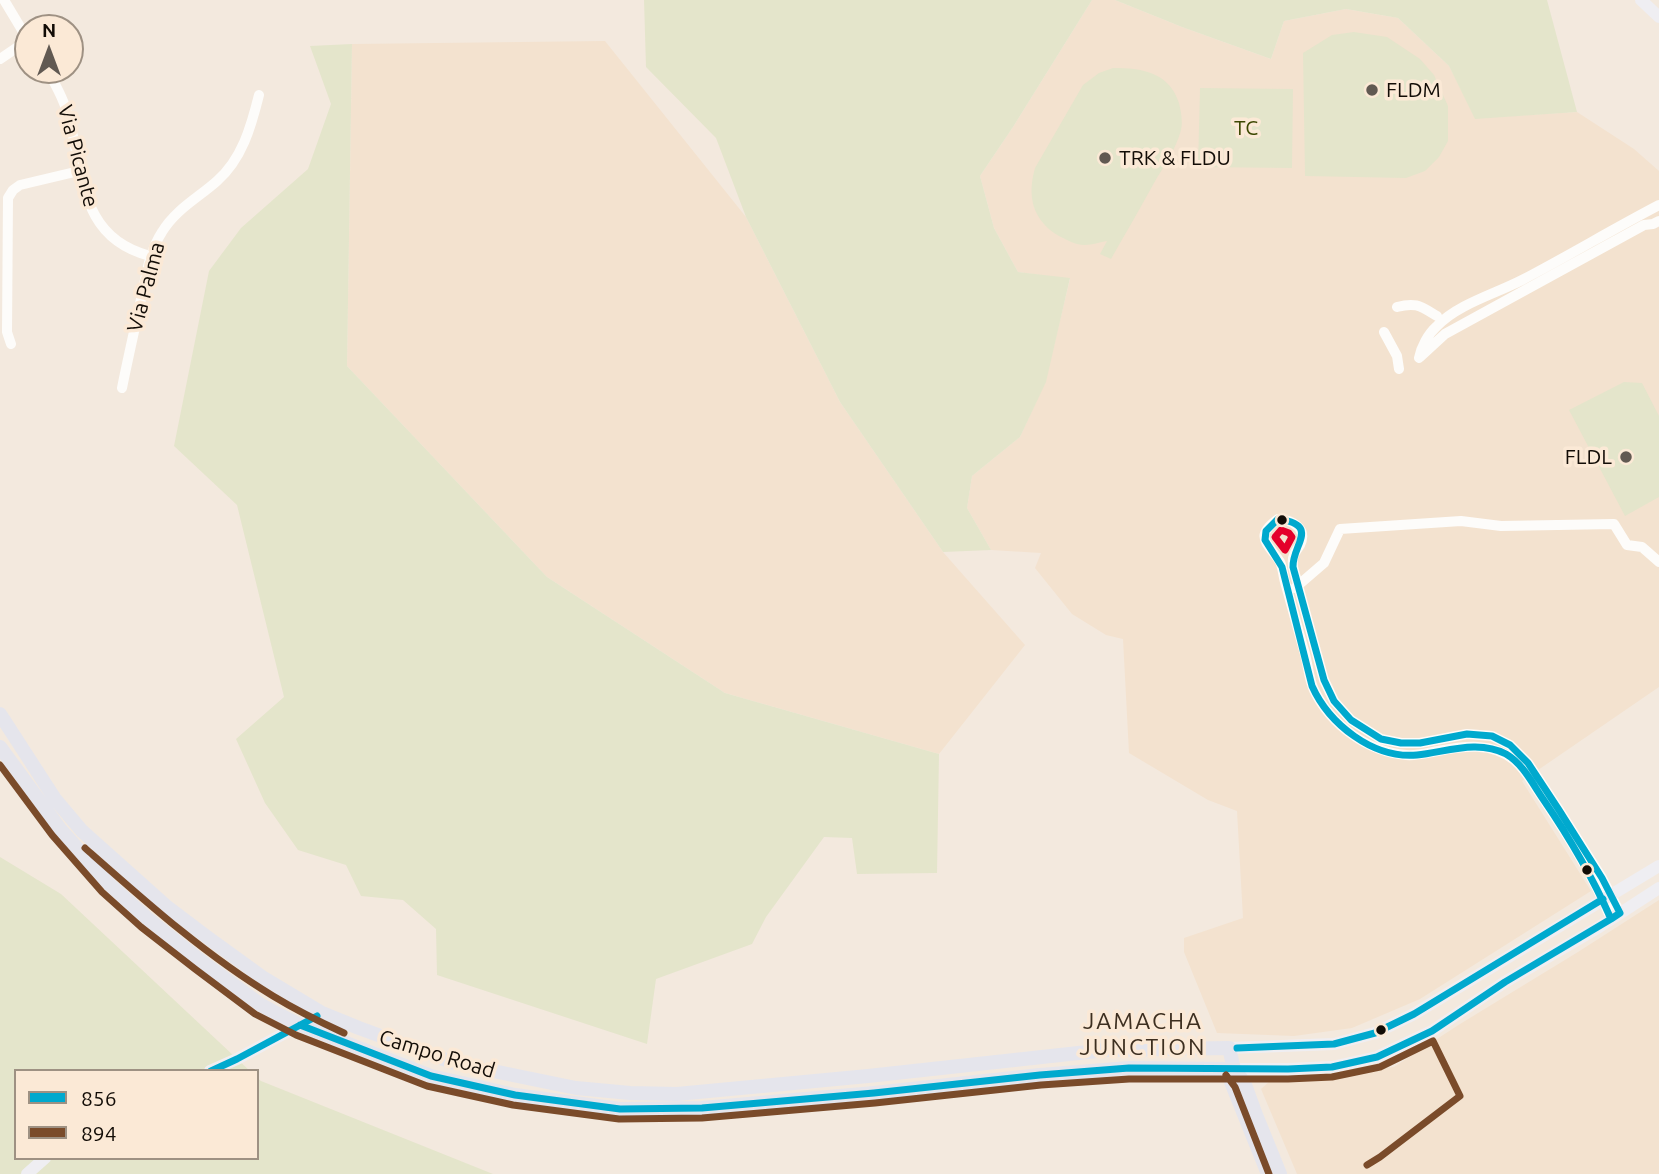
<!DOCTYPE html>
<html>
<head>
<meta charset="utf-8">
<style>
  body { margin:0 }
  #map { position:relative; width:1659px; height:1174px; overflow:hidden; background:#f3e9de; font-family:Ubuntu,sans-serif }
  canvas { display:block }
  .legend { position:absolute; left:14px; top:1069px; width:245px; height:91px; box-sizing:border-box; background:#fbe9d6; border:2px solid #9e9183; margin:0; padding:9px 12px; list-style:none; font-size:21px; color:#120c06 }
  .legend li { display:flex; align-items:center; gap:14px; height:35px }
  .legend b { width:35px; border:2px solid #9e9183 }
  .north { position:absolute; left:14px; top:14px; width:70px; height:70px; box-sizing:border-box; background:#fbe9d6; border:2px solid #9e9183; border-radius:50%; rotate:0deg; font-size:19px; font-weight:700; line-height:28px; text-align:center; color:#120c06 }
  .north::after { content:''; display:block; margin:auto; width:24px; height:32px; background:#615952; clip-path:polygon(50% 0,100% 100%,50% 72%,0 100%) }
</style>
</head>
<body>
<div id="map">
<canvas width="1659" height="1174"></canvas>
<ul class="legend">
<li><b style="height:9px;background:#00a9ce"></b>856</li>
<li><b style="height:9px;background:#7a4b2a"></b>894</li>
</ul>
<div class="north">N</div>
</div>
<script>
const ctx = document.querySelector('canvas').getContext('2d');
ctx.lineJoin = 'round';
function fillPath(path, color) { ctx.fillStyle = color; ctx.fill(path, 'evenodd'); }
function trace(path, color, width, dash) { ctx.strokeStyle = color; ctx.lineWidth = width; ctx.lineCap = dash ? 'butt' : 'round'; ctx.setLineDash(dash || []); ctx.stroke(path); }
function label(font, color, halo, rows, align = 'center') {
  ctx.font = font + ' Ubuntu,sans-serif'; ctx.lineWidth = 7; ctx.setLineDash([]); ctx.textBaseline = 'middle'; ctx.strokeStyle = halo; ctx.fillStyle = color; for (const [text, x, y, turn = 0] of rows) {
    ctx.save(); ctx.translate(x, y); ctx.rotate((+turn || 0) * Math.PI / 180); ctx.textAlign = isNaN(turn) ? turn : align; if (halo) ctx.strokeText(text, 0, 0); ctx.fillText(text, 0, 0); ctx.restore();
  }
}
fillPath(new Path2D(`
  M 1092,0 L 1115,0 L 1182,27 L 1271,59 L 1284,21 L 1346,9 L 1398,18 L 1449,66 L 1476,118 L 1577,112 L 1634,149 L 1659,171 L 1659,687 L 1522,781 L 1591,891 L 1420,999 L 1352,1028 L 1294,1036 L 1217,1033 L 1184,952 L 1184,938 L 1243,918 L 1237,811 L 1208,800 L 1129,753 L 1123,639 L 1106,635 L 1072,614 L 1035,568 L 1041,553 L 991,550 L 967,508 L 972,476 L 1020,437 L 1045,382 L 1070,279 L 1018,272 L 994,228 L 980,176 L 1013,127 Z
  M 605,41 L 746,217 L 840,402 L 943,552 L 1025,645 L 939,754 L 725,693 L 547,577 L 347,366 L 352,44 Z
  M 1659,900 L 1659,1174 L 1297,1174 L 1261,1089 L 1271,1080 L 1394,1067 L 1460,1024 L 1578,952 Z`), '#f3e2cf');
fillPath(new Path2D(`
  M 644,0 L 1092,0 L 1013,127 L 980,176 L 994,228 L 1018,272 L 1070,278 L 1046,382 L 1020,437 L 972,476 L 967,508 L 991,550 L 943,552 L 840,402 L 746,217 L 716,138 L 646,67 Z
  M 1115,0 L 1547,0 L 1577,112 L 1475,119 L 1449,66 L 1398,18 L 1346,9 L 1284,21 L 1271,59 L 1182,27 Z
  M 1354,32 L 1387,37 L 1420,59 L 1434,75 L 1448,106 L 1448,141 L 1439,157 L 1425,171 L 1406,178 L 1305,176 L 1303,53 L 1332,35 Z
  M 352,44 L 347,366 L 547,577 L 725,693 L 939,754 L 937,873 L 857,874 L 852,838 L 824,837 L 766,917 L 752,944 L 656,979 L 647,1044 L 437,975 L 436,929 L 403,900 L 361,896 L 346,865 L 298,850 L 265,803 L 236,739 L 284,697 L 237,505 L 174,446 L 209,271 L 241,228 L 308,169 L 331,104 L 310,46 Z
  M 1113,68 C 1142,68 1169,72 1179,103 C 1181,111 1183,122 1181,130 C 1176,149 1164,166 1154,183 C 1140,209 1125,234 1111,259 L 1100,254 L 1107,241 C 1100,242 1092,245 1085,245 C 1075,245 1067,240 1059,236 C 1032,220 1027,196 1035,168 L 1083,85 L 1099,73 Z
  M 1200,88 L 1293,89 L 1292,168 L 1198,167 Z
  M 1624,382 L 1642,383 L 1659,416 L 1659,497 L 1625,516 L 1569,410 Z
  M 0,857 L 61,894 L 250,1071 L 16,1071 L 16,1158 L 257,1158 L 257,1078 L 261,1081 L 493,1174 L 0,1174 Z`), '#e4e5cb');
trace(new Path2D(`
  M 0,59 L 28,40 L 4,0
  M 47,70 C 56,85 65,101 69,119 C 84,176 80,238 150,256
  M 1397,307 C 1416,302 1420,306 1437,316
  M 1384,332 L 1397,356 L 1399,369
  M 11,344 L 7,332 L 8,198 L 13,190 L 20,185 L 79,171
  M 1420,357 L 1445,334 L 1644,225 L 1653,224 L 1659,221
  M 1419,358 C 1421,347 1428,334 1437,326 C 1458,304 1495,294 1522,280 C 1568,256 1613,229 1659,205
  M 122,388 C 128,358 135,328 141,299 C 146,276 149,252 162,232 C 176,209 198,198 217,181 C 242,159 251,127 259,95
  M 1295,588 L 1324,563 L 1340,529 L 1461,521 L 1501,526 L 1614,524 L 1627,545 L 1642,547 L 1659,562
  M 1611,919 C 1593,875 1567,834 1540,794 C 1532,782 1525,769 1514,760 C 1492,742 1464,746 1438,751 C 1427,753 1417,756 1406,755 C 1368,752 1331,725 1314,690 C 1309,679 1308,666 1305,654 C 1298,630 1292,606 1285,582 C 1283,575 1283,568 1280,562 C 1268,543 1253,537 1278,519 C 1292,520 1308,528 1300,545 C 1298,548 1295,552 1294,555 C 1292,559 1293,562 1293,567 L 1324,680 L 1334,701 L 1351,720 L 1381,739 L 1401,743 L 1420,743 L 1467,734 L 1492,736 L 1510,745 L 1528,763 L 1559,810 L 1602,878 L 1620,913`), '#fdfcfa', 10);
trace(new Path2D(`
  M 1641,0 L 1659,17
  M 1229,1048 L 1334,1044 L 1375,1033 L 1414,1014 L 1659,866
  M 1234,1069 L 1288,1069 L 1332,1067 L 1377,1057 L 1432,1031 L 1505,982 L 1599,927 L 1659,888
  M 210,1071 L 237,1059 L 322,1013
  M 27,1174 L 45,1158`), '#efeef2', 12);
trace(new Path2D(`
  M 0,714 L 55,799 L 82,831 L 166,906 L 207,937 L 262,977 L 322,1013 L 359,1028 L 454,1063 L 576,1088 L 630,1093 L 677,1094 L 868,1076 L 1106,1050 L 1229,1048 L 1234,1069 L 1231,1082 L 1268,1174
  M 0,747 L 60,829 L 109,884 L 148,919 L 201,961 L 261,1005 L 274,1012 L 300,1025 L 431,1076 L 515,1095 L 620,1109 L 702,1108 L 874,1093 L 1040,1075 L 1129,1068 L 1234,1069 L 1244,1082 L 1256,1115 L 1280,1174`), '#e5e5ec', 14);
trace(new Path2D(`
  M 1278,519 C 1321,525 1292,545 1293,567 L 1324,680 L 1334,701 L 1351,720 L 1381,739 L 1401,743 L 1420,743 L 1467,734 L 1492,736 L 1510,745 L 1528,763 L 1559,810 L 1602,878 L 1620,913 L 1611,919 C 1592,876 1569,837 1543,799 C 1532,783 1523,764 1506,754 C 1478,739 1446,752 1417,755 C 1373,759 1329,724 1312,686 L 1282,567 L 1265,540 L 1266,531 Z
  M 300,1025 L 431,1076 L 515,1095 L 620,1109 L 702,1108 L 874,1093 L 1040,1075 L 1129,1068 L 1288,1069 L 1332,1067 L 1377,1057 L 1432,1031 L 1505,982 L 1611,919
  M 1237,1048 L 1334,1044 L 1375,1033 L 1414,1014 L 1603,899
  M 211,1071 L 237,1059 L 317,1016`), '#00a9ce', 7);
trace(new Path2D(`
  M 0,765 L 52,835 L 102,892 L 141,927 L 195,969 L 255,1014 L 296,1035 L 427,1086 L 513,1105 L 619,1119 L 702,1118 L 875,1103 L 1041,1085 L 1129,1079 L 1288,1079 L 1332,1077 L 1380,1067 L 1433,1041 L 1460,1096 L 1380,1157 L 1367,1165
  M 85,848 C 145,901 205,955 273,996 C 296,1010 320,1022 344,1033
  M 1226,1075 L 1235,1087 L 1269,1174`), '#7a4b2a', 7);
trace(new Path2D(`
  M 1281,530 L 1289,533 L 1292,537 L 1285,550 L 1275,537 Z`), '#e4002b', 7);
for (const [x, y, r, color] of [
  [1372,90,7,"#615952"],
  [1105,158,7,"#615952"],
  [1626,457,7,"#615952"],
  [1282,520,6,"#120c06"],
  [1587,870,6,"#120c06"],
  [1381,1030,6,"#120c06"]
]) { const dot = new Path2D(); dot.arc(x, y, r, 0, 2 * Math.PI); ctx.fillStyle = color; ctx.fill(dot); trace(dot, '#fbe9d6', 2.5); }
label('21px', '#120c06', '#fbe9d6', [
  ["FLDM",1386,90],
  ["TRK & FLDU",1119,158],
  ["FLDL",1612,457,"right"]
], 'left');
label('21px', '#3d4802', '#fbe9d6', [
  ["TC",1246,128]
]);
label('21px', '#120c06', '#fbe9d6', [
  ["Via Picante",78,156,75],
  ["Via Palma",146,287,-75],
  ["Campo Road",437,1054,17]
]);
ctx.letterSpacing = '2px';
label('23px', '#3d2f20', '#fbe9d6', [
  ["JAMACHA",1143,1021],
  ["JUNCTION",1143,1047]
]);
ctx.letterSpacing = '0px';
</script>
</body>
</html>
